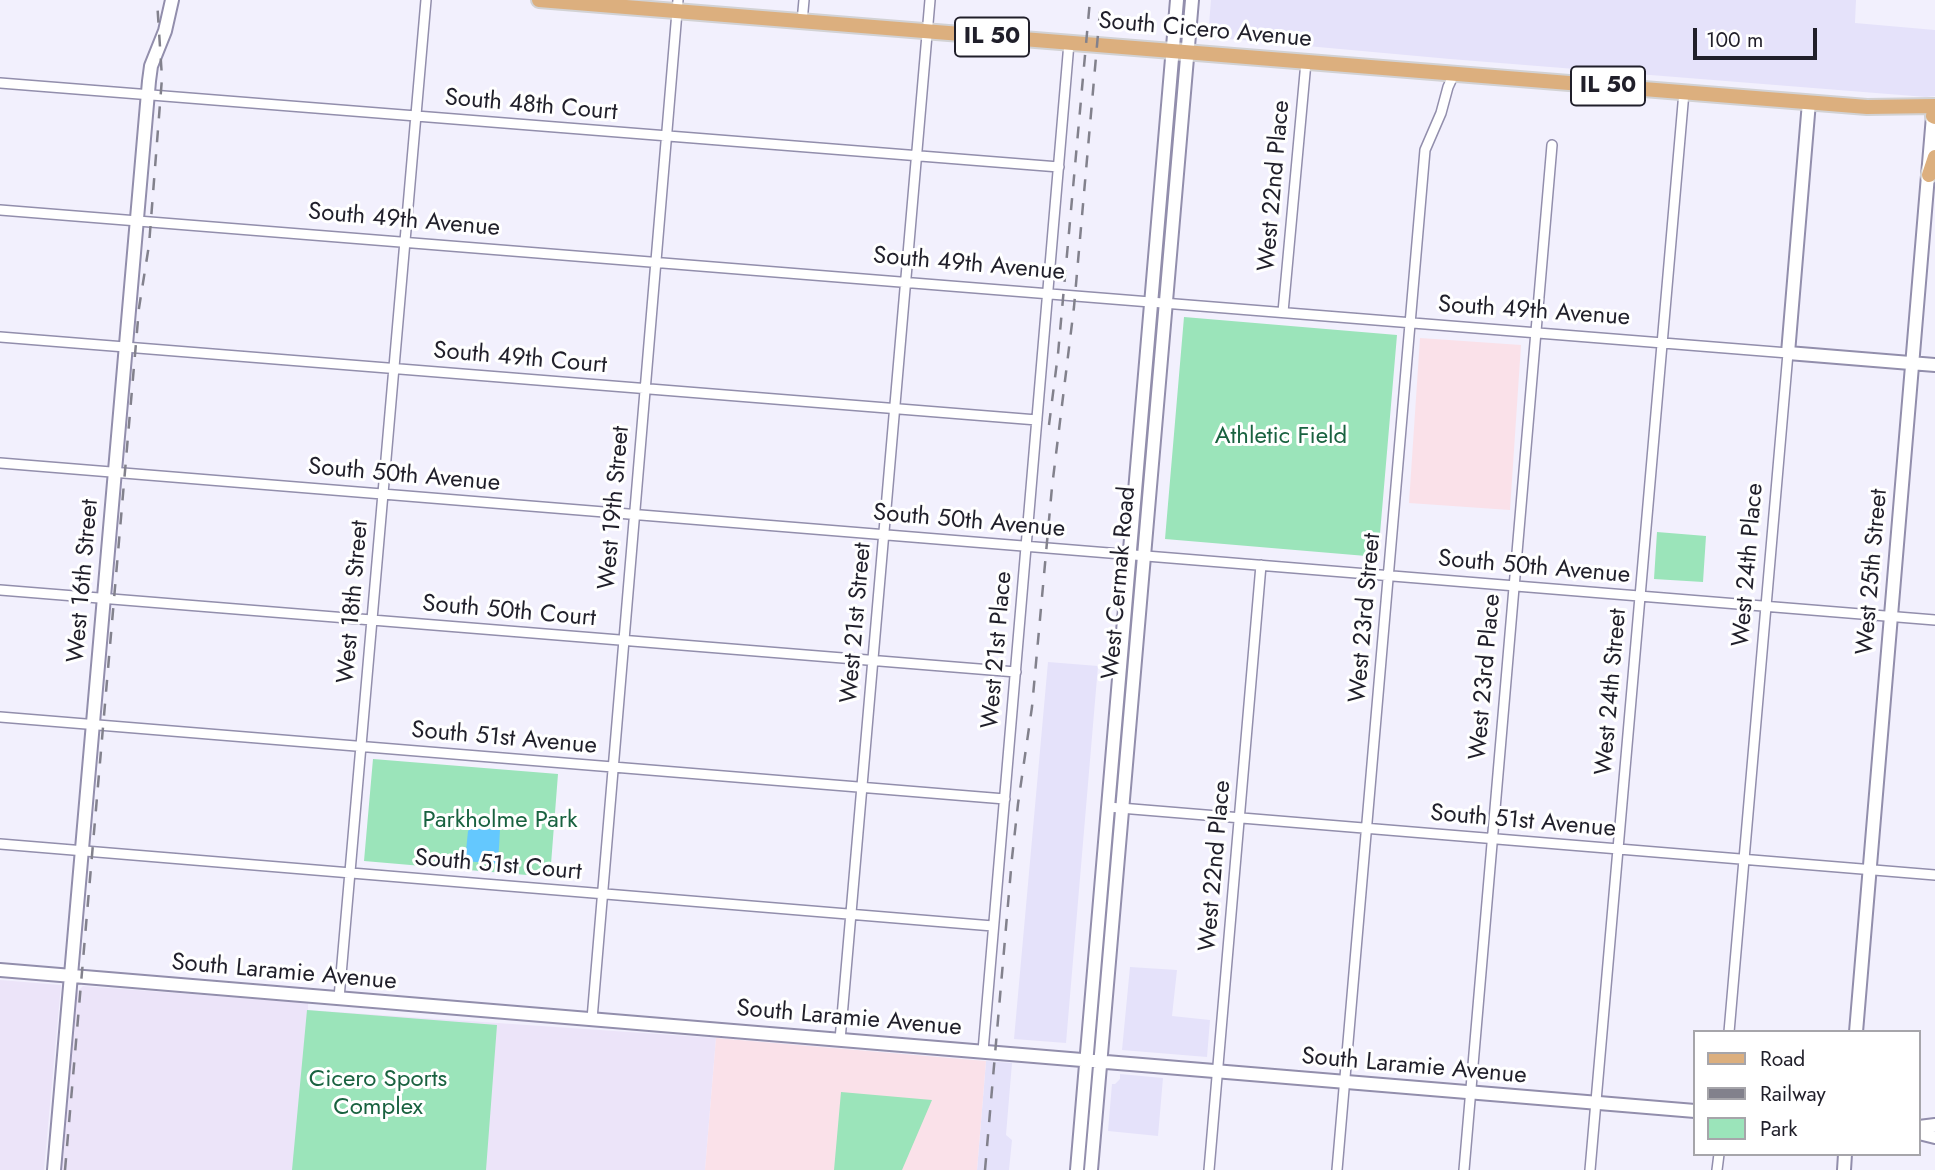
<!DOCTYPE html>
<html>
<head>
<meta charset="utf-8">
<style>
  body { margin:0 }
  #map { position:relative; width:1935px; height:1170px; overflow:hidden; background:#f2f0fd; font-family:Jost,sans-serif }
  canvas { display:block }
  .legend { position:absolute; left:1693px; top:1030px; width:228px; height:126px; box-sizing:border-box; background:#fff; border:2px solid #a6a5aa; margin:0; padding:9px 12px; list-style:none; font-size:21px; color:#201f2a }
  .legend li { display:flex; align-items:center; gap:14px; height:35px }
  .legend b { width:35px; border:2px solid #a6a5aa }
  .scale { position:absolute; left:1693px; top:28px; width:124px; height:32px; box-sizing:border-box; border:4px solid #201f2a; border-top:0; padding-left:9px; font-size:21px; line-height:24px; white-space:nowrap; color:#201f2a; -webkit-text-stroke:5px #fff; paint-order:stroke }
</style>
</head>
<body>
<div id="map">
<canvas width="1935" height="1170"></canvas>
<ul class="legend">
<li><b style="height:9px;background:#dcaf7e"></b>Road</li>
<li><b style="height:9px;background:#82818c"></b>Railway</li>
<li><b style="height:19px;background:#9be4ba"></b>Park</li>
</ul>
<div class="scale">100 m</div>
</div>
<script>
const ctx = document.querySelector('canvas').getContext('2d');
ctx.lineJoin = 'round';
function fillPath(path, color) { ctx.fillStyle = color; ctx.fill(path, 'evenodd'); }
function trace(path, color, width, dash) { ctx.strokeStyle = color; ctx.lineWidth = width; ctx.lineCap = dash ? 'butt' : 'round'; ctx.setLineDash(dash || []); ctx.stroke(path); }
function label(font, color, halo, rows, align = 'center') {
  ctx.font = font + ' Jost,sans-serif'; ctx.lineWidth = 6; ctx.setLineDash([]); ctx.textBaseline = 'middle'; ctx.strokeStyle = halo; ctx.fillStyle = color; for (const [text, x, y, turn = 0] of rows) {
    ctx.save(); ctx.translate(x, y); ctx.rotate((+turn || 0) * Math.PI / 180); ctx.textAlign = isNaN(turn) ? turn : align; if (halo) ctx.strokeText(text, 0, 0); ctx.fillText(text, 0, 0); ctx.restore();
  }
}
fillPath(new Path2D(`
  M 1211,0 L 1856,0 L 1855,23 L 1935,30 L 1935,96 L 1926,97 L 1450,59 L 1208,37 Z
  M 1048,662 L 1098,666 L 1066,1043 L 1014,1039 Z
  M 1130,967 L 1177,970 L 1172,1016 L 1210,1020 L 1207,1057 L 1122,1050 Z
  M 986,1061 L 1012,1063 L 1006,1135 L 1012,1140 L 1009,1170 L 977,1170 Z
  M 1120,1074 L 1163,1078 L 1158,1136 L 1108,1131 L 1112,1084 L 1115,1084 L 1120,1079 Z`), '#e5e2fa');
fillPath(new Path2D(`
  M 0,980 L 61,985 L 44,1170 L 0,1170 Z
  M 83,986 L 308,1003 L 308,1010 L 716,1038 L 705,1170 L 60,1170 L 76,993 Z`), '#ece4f9');
fillPath(new Path2D(`
  M 1420,338 L 1521,345 L 1510,510 L 1409,503 Z
  M 716,1038 L 986,1061 L 977,1170 L 705,1170 Z`), '#fae1e9');
fillPath(new Path2D(`
  M 1184,317 L 1397,335 L 1378,557 L 1165,539 Z
  M 1657,532 L 1706,536 L 1703,582 L 1654,579 Z
  M 373,759 L 558,774 L 550,877 L 364,861 Z
  M 307,1010 L 497,1025 L 486,1170 L 292,1170 Z
  M 841,1092 L 932,1100 L 902,1170 L 834,1170 Z`), '#9be4ba');
fillPath(new Path2D(`
  M 471,828 L 500,830 L 498,864 L 465,861 L 468,831 Z`), '#64c8fe');
const street = new Path2D(`
  M 802,22 L 804,0
  M 0,83 L 1059,167
  M 0,210 L 1788,353 L 1729,1032
  M 1283,312 L 1306,62
  M 0,337 L 1037,420
  M 0,463 L 1935,620
  M 0,590 L 1016,672
  M 0,717 L 1005,799
  M 1108,807 L 1935,875
  M 0,844 L 993,926
  M 339,998 L 426,0
  M 592,1019 L 678,0
  M 840,1040 L 930,0
  M 983,1051 L 1069,43
  M 1209,1170 L 1261,565
  M 1337,1170 L 1425,150 L 1441,113 L 1448,87 L 1454,74
  M 1464,1170 L 1552,145
  M 1590,1170 L 1684,92
  M 1717,1170 L 1719,1154`);
const secondary = new Path2D(`
  M 1809,102 L 1788,353 L 1935,365
  M 0,970 L 1695,1111
  M 1856,1032 L 1933,116
  M 1919,1127 L 1935,1125
  M 1919,1133 L 1935,1137
  M 54,1170 L 149,81 L 151,66 L 165,31 L 172,0
  M 1077,1170 L 1177,0
  M 1091,1170 L 1192,0
  M 1844,1170 L 1845,1154`);
const primary = new Path2D(`
  M 539,0 L 1867,107 L 1935,106
  M 1933,116 L 1935,117
  M 1929,175 L 1935,157`);
trace(street, '#928eac', 12);
trace(secondary, '#928eac', 16);
trace(primary, '#d2d2d4', 18);
trace(street, '#fff', 9);
trace(secondary, '#fff', 12);
trace(primary, '#dcaf7e', 14);
trace(new Path2D(`
  M 1049,425 L 1058,354 L 1090,0
  M 65,1170 L 139,308 L 149,245 L 162,78 L 157,0
  M 985,1170 L 1012,858 L 1018,804 L 1032,707 L 1052,487 L 1074,307 L 1101,0`), '#82818c', 2.5, [12, 12]);
for (const [x, y, w] of [
  [992,37,74],
  [1608,86,74]
]) { const box = new Path2D(); box.roundRect(x - w / 2, y - 19.5, w, 39, 5); ctx.fillStyle = '#fff'; ctx.fill(box); trace(box, '#201f2a', 2); }
label('bold 23px', '#201f2a', null, [
  ["IL 50",992,37],
  ["IL 50",1608,86]
]);
label('24px', '#201f2a', '#fff', [
  ["South Cicero Avenue",1205,31,5],
  ["South 48th Court",531,106,5],
  ["West 22nd Place",1275,186,-85],
  ["South 49th Avenue",404,221,5],
  ["South 49th Avenue",969,265,5],
  ["South 49th Avenue",1534,312,4],
  ["South 49th Court",520,359,5],
  ["South 50th Avenue",404,476,5],
  ["West 19th Street",615,508,-85],
  ["South 50th Avenue",969,522,5],
  ["West 24th Place",1749,565,-85],
  ["South 50th Avenue",1534,568,5],
  ["West 25th Street",1873,572,-85],
  ["West 16th Street",84,581,-85],
  ["West Cermak Road",1120,583,-85],
  ["West 18th Street",354,602,-85],
  ["South 50th Court",509,612,5],
  ["West 23rd Street",1366,618,-85],
  ["West 21st Street",857,623,-85],
  ["West 21st Place",998,650,-85],
  ["West 23rd Place",1486,677,-85],
  ["West 24th Street",1612,692,-85],
  ["South 51st Avenue",504,739,5],
  ["South 51st Avenue",1523,822,5],
  ["South 51st Court",498,866,5],
  ["West 22nd Place",1216,866,-85],
  ["South Laramie Avenue",284,973,5],
  ["South Laramie Avenue",849,1019,5],
  ["South Laramie Avenue",1414,1067,5]
]);
label('24px', '#196240', '#fff', [
  ["Athletic Field",1281,437],
  ["Parkholme Park",500,821],
  ["Cicero Sports",378,1080],
  ["Complex",378,1108]
]);
</script>
</body>
</html>
